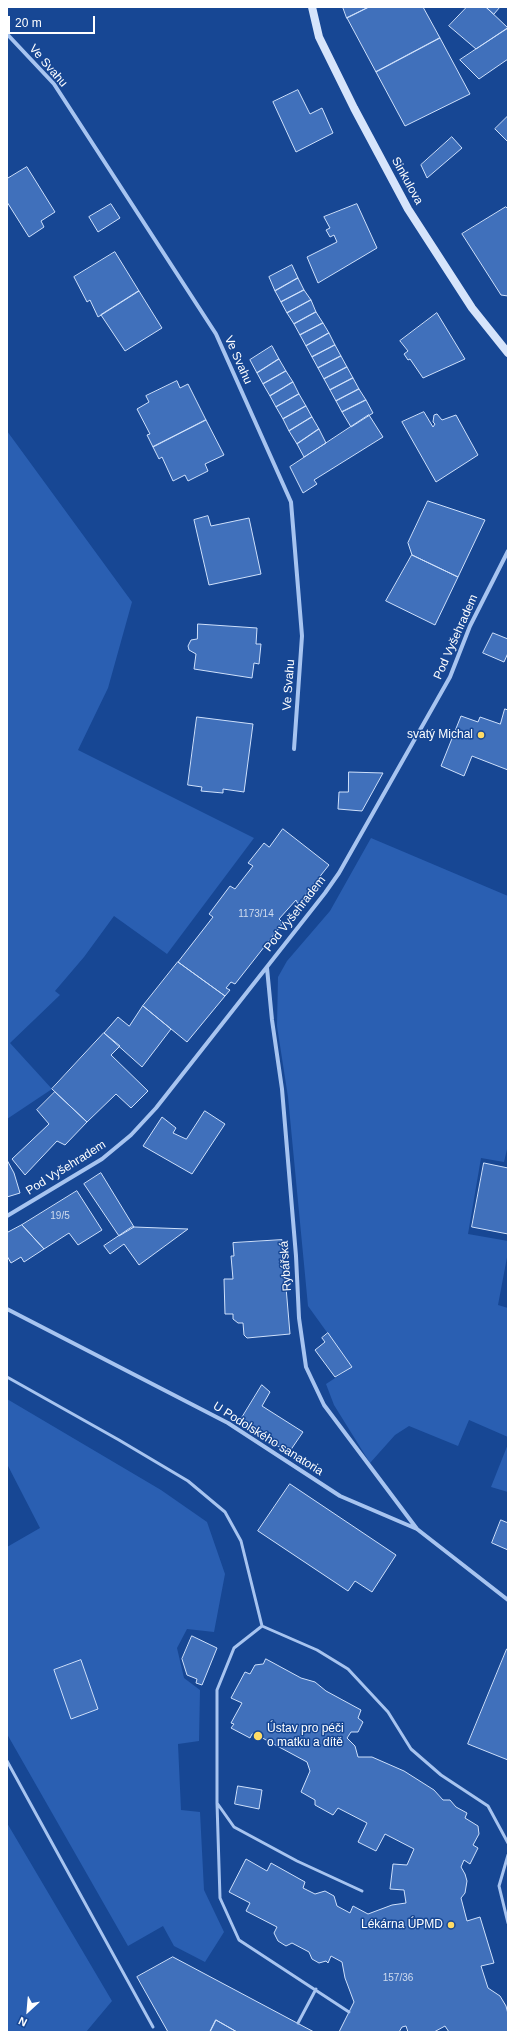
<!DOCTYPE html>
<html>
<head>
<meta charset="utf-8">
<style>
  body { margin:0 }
  #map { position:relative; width:515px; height:2039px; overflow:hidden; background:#174794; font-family:Helvetica,sans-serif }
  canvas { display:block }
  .frame { position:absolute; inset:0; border:8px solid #fff; pointer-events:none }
  .north { position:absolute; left:8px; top:1991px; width:40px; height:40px; -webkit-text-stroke:3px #174794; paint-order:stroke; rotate:206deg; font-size:11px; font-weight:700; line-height:16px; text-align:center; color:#fff }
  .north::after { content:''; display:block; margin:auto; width:14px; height:18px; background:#fff; clip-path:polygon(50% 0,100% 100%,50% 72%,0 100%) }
  .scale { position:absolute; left:8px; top:16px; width:87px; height:18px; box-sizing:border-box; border:2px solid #fff; border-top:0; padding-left:5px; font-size:12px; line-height:14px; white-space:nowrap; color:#fff; -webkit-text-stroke:3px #174794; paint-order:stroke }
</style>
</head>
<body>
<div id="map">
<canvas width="515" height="2039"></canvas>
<div class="frame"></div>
<div class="north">N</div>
<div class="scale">20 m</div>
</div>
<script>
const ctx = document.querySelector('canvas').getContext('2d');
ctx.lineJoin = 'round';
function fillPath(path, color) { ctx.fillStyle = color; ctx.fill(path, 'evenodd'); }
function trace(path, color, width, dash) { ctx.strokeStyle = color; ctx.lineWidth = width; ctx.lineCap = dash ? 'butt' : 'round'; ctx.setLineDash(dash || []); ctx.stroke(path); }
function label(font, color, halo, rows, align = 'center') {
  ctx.font = font + ' Helvetica,sans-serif'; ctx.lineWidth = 3; ctx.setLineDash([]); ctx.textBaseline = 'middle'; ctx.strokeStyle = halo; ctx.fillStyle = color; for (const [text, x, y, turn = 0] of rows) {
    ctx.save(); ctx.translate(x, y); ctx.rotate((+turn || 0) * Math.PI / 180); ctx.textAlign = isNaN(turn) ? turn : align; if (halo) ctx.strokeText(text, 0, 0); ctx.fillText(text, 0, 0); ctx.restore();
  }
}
fillPath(new Path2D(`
  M 7,431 L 132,602 L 108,688 L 78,750 L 254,838 L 167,954 L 114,916 L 84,957 L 55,991 L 60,995 L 10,1043 L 52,1089 L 7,1119 Z
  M 371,838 L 508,896 L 508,1145 L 504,1162 L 481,1158 L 468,1234 L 508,1241 L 508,1252 L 498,1305 L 508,1308 L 508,1437 L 469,1420 L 458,1446 L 409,1426 L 395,1435 L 370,1463 L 334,1405 L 326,1384 L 352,1367 L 308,1306 L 288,1097 L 277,1026 L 278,977 L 287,961 L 330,911 Z
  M 7,1399 L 161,1490 L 207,1522 L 225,1574 L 214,1632 L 187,1629 L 177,1648 L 184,1678 L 200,1690 L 199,1741 L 178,1744 L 181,1810 L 200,1812 L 204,1890 L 224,1932 L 205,1962 L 174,1946 L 163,1926 L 128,1946 L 7,1734 L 7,1547 L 40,1528 L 7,1464 ZM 81,1660 L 98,1709 L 71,1719 L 54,1670 Z
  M 508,1444 L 508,1492 L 491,1487 Z
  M 7,1823 L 112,2001 L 86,2032 L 7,2032 Z`), '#2a5fb2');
const building = new Path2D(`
  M 343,7 L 369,7 L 347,18 Z
  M 369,7 L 423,7 L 440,38 L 376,72 L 347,18 Z
  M 467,7 L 486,7 L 508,28 L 476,49 L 449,26 Z
  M 486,7 L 500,7 L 494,14 Z
  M 508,28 L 508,59 L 479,79 L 460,60 Z
  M 440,38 L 470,94 L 405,126 L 376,72 Z
  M 298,90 L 310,114 L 322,108 L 333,133 L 296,152 L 273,102 Z
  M 508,116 L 508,142 L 495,129 Z
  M 452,137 L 462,148 L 427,178 L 421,165 Z
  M 27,167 L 55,212 L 41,221 L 44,227 L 29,237 L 7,202 L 7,179 Z
  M 111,204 L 120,218 L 98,232 L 89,217 Z
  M 357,204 L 377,248 L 318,283 L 307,257 L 337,242 L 334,235 L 330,237 L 326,230 L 330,228 L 324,217 Z
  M 506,207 L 508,209 L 508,296 L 501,295 L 462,234 Z
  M 115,252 L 139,291 L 98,317 L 90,300 L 87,302 L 74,277 Z
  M 292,265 L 298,278 L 275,291 L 269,277 Z
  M 298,278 L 304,290 L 281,302 L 275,291 Z
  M 304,290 L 311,300 L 287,313 L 281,302 Z
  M 139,291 L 162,328 L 125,351 L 101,315 Z
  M 311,300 L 316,312 L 294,324 L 287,313 Z
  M 316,312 L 323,323 L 300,335 L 294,324 Z
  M 437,313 L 465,359 L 423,378 L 410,359 L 408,360 L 404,354 L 408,351 L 400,341 Z
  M 323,323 L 329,333 L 306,346 L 300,335 Z
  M 329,333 L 335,345 L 312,357 L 306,346 Z
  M 335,345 L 341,356 L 318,368 L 312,357 Z
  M 272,346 L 279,359 L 257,373 L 250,360 Z
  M 341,356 L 347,367 L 324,379 L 318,368 Z
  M 279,359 L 286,371 L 263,384 L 257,373 Z
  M 347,367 L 353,378 L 330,390 L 324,379 Z
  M 286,371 L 293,382 L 270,396 L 263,384 Z
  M 353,378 L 359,389 L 336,401 L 330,390 Z
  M 177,381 L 180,388 L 188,384 L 206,420 L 153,447 L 147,435 L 150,434 L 137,409 L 149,402 L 146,396 Z
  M 293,382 L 299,394 L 276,407 L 270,396 Z
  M 359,389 L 366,400 L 342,412 L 336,401 Z
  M 299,394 L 306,406 L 283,419 L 276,407 Z
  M 366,400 L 373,413 L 351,427 L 342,412 Z
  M 306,406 L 312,417 L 289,431 L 283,419 Z
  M 424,412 L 433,427 L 435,424 L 433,422 L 434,415 L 437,414 L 442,420 L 456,415 L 478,455 L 436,482 L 402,422 Z
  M 369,415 L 383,437 L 314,480 L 317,484 L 303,493 L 290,467 Z
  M 312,417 L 319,429 L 297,444 L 289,431 Z
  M 206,420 L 224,455 L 205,464 L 208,471 L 188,481 L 185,475 L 173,481 L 162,457 L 159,459 L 153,447 Z
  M 319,429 L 326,443 L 304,457 L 297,444 Z
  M 428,501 L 485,520 L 458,577 L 412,555 L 408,543 Z
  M 208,516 L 211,526 L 249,518 L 261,574 L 209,585 L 194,520 Z
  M 412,555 L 458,577 L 435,625 L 386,601 Z
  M 198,624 L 257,628 L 256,644 L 261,644 L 259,664 L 254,663 L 252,678 L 194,669 L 196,654 L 189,650 L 188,646 L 191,640 L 197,639 Z
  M 493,633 L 508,639 L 508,653 L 504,662 L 483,653 Z
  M 505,709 L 508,710 L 508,770 L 472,756 L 464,776 L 441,766 L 461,716 L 478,722 L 480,717 L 500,724 Z
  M 197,717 L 253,724 L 244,792 L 223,789 L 223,793 L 201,791 L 202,787 L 188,785 Z
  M 349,772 L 383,773 L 362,811 L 338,809 L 339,792 L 348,792 Z
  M 283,829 L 329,865 L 298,904 L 296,900 L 279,919 L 283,923 L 235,984 L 231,982 L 226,988 L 230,990 L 225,996 L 178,962 L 213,917 L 209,914 L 230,886 L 235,889 L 253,866 L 248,863 L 264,843 L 269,847 Z
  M 178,962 L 225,996 L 187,1042 L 143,1006 Z
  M 143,1006 L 171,1029 L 142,1067 L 104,1033 L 118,1017 L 129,1026 Z
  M 104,1033 L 120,1046 L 111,1055 L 148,1091 L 131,1108 L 116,1094 L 87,1122 L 52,1089 Z
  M 55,1092 L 87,1122 L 65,1145 L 57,1141 L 25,1175 L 12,1159 L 49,1124 L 37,1110 Z
  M 205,1111 L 225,1124 L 192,1174 L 143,1146 L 162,1117 L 176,1128 L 173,1133 L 186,1139 Z
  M 7,1160 L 14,1173 L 20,1193 L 7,1197 Z
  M 484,1163 L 508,1168 L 508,1234 L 472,1227 Z
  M 101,1173 L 134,1227 L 119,1236 L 84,1184 Z
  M 77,1191 L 102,1230 L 78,1245 L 69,1233 L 44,1249 L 22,1225 Z
  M 22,1225 L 44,1249 L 24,1262 L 21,1257 L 11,1263 L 7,1256 L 7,1233 Z
  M 132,1227 L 134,1227 L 188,1229 L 139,1265 L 124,1244 L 110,1254 L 104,1246 Z
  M 282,1240 L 290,1334 L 247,1338 L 244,1335 L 243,1323 L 238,1323 L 233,1319 L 233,1314 L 225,1314 L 224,1279 L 233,1279 L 231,1256 L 234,1256 L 233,1243 Z
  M 328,1333 L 352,1367 L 335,1377 L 315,1350 L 325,1342 L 322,1338 Z
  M 262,1385 L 270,1392 L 262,1406 L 303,1432 L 290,1451 L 290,1454 L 240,1421 Z
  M 290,1484 L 396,1555 L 372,1592 L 355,1581 L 348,1591 L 258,1531 Z
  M 501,1520 L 508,1523 L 508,1550 L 492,1543 Z
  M 192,1636 L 217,1648 L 202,1685 L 196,1683 L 197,1679 L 187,1675 L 182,1659 Z
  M 507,1649 L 508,1649 L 508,1760 L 468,1744 Z
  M 266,1659 L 301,1678 L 315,1682 L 326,1691 L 361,1710 L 358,1718 L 363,1722 L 358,1732 L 351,1732 L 347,1738 L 355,1746 L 358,1757 L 372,1757 L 404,1771 L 434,1790 L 443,1800 L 450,1800 L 456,1807 L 467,1813 L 465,1818 L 478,1826 L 479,1834 L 473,1845 L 478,1848 L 470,1864 L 464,1860 L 461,1867 L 465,1874 L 467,1881 L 465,1893 L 461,1898 L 467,1921 L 480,1917 L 494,1963 L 481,1966 L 488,1988 L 500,1996 L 506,2006 L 508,2014 L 508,2032 L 449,2032 L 445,2026 L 434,2032 L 408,2032 L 406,2026 L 402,2027 L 399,2032 L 339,2032 L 354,2002 L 345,1978 L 342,1962 L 331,1956 L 328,1963 L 326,1961 L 319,1963 L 312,1959 L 309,1952 L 292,1943 L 286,1946 L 278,1941 L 274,1933 L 277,1927 L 246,1911 L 250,1903 L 229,1892 L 246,1859 L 267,1871 L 271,1863 L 305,1882 L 303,1888 L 315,1894 L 325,1891 L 334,1896 L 337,1906 L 350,1913 L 353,1906 L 368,1914 L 392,1905 L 406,1903 L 404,1890 L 390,1889 L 393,1864 L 407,1865 L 414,1849 L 385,1834 L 376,1851 L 358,1842 L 367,1823 L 338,1808 L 333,1815 L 315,1805 L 315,1800 L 301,1792 L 310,1771 L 307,1762 L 255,1734 L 252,1734 L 250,1738 L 231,1728 L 234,1724 L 231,1723 L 242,1703 L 231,1698 L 245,1672 L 250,1674 L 255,1665 L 263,1664 Z
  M 81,1660 L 98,1709 L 71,1719 L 54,1670 Z
  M 238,1786 L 262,1790 L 259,1809 L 235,1804 Z
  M 173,1957 L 314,2032 L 237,2032 L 216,2020 L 210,2032 L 168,2032 L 137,1977 Z
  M 216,2020 L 237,2032 L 210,2032 Z`);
fillPath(building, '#4070bb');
trace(building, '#cee0fb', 1);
trace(new Path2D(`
  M 7,1377 L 119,1440 L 188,1481 L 225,1512 L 241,1541 L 262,1626
  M 262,1626 L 234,1648 L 217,1690 L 217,1803 L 220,1898 L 239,1940 L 349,2012
  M 262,1626 L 317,1650 L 348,1669 L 388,1712 L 411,1749 L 441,1775 L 488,1806 L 508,1843
  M 7,1761 L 153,2027
  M 217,1803 L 234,1827 L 297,1861 L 362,1891
  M 508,1855 L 499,1886 L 508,1923
  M 298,2023 L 316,1989`), '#a7c4f0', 3);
trace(new Path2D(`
  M 7,34 L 54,84 L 216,334 L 291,502 L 302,636 L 294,749
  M 267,968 L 272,1020 L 282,1089 L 296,1256 L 299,1318 L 306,1367 L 324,1405 L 417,1529
  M 7,1216 L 102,1159 L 131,1135 L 156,1108 L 325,893 L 339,873 L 450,677 L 470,626 L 508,551
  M 7,1309 L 228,1423 L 340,1496 L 417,1529 L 508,1600`), '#a7c4f0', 4);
trace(new Path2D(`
  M 312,7 L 319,37 L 354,108 L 408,209 L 472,308 L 508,353`), '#d6e4fb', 8);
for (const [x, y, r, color] of [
  [481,735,4,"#ffdc67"],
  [258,1736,5,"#ffdc67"],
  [451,1925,4,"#ffdc67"]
]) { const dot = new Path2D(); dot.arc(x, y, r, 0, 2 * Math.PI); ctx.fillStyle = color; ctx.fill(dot); trace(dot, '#174794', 1.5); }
label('10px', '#cfdbee', null, [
  ["1173/14",256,914],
  ["19/5",60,1216],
  ["157/36",398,1978]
]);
label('12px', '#fff', '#174794', [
  ["Ve Svahu",48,66,49],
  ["Sinkulova",407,181,61],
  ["Ve Svahu",238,360,66],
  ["Pod Vyšehradem",456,637,-66],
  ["Ve Svahu",289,685,-86],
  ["Pod Vyšehradem",295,914,-52],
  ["Pod Vyšehradem",66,1168,-32],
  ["Rybářská",286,1266,-94],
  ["U Podolského sanatoria",268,1439,32]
]);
label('12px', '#fff', '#174794', [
  ["svatý Michal",473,735],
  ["Ústav pro péči",267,1729,"left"],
  ["o matku a dítě",267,1743,"left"],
  ["Lékárna ÚPMD",443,1925]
], 'right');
</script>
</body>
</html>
